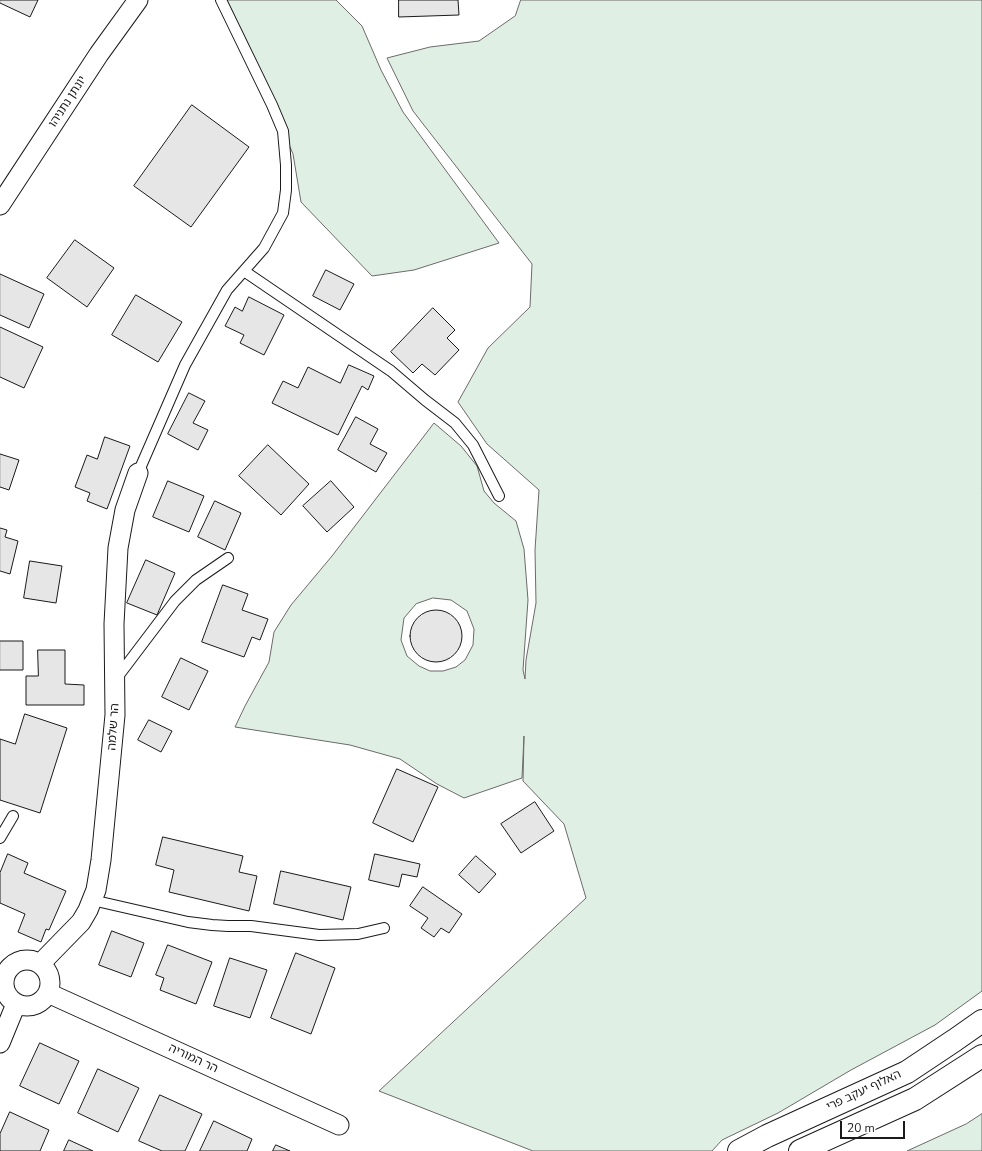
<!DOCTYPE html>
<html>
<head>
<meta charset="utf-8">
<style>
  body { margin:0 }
  #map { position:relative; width:982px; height:1151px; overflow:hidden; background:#fff; font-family:"Nunito Sans",sans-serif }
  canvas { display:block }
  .scale { position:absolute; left:840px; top:1121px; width:65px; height:18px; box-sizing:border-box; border:2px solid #1a1a1a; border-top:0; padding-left:5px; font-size:12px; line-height:14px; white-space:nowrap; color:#1a1a1a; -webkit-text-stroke:3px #fff; paint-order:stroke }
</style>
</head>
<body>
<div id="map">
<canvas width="982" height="1151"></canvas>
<div class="scale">20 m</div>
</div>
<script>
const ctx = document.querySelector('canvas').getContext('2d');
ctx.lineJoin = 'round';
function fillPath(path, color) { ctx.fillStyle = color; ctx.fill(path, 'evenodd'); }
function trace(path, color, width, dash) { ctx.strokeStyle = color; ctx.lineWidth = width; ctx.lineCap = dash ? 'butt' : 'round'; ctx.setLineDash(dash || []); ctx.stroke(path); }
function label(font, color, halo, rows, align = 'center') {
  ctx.font = font + ' "Nunito Sans","Noto Sans Hebrew",sans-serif'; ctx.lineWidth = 3; ctx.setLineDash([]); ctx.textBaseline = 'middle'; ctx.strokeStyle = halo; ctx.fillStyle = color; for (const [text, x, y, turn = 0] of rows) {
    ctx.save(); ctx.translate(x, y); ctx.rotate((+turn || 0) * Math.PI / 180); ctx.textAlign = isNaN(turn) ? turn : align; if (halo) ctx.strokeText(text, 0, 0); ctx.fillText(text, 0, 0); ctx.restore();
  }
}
const green = new Path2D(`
  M 225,0 L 336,0 L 362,26 L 381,70 L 403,112 L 499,243 L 414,270 L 372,276 L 301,202 L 293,154 Z
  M 521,0 L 982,0 L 982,991 L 935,1025 L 851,1070 L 778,1113 L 722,1140 L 712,1151 L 533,1151 L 379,1091 L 586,898 L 564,824 L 523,781 L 524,736 L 522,778 L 464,798 L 437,784 L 400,759 L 350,745 L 235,727 L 245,706 L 269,662 L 274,632 L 291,605 L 332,556 L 434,423 L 461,446 L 477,466 L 484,491 L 494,503 L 516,521 L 524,549 L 528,600 L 523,670 L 525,679 L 526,660 L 536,603 L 535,550 L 539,490 L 487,444 L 458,402 L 488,348 L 530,307 L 532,264 L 413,111 L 387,58 L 430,47 L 479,41 L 515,16 ZM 433,598 L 451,600 L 467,611 L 474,629 L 473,645 L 465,660 L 456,667 L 443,671 L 430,671 L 419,666 L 407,656 L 401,640 L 404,618 L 416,604 Z
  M 982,1114 L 982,1151 L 907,1151 L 966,1124 Z`);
fillPath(green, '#e0efe3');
trace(green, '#6a6a6a', 1);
const building = new Path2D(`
  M 0,0 L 38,0 L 30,17 L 0,3 Z
  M 399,0 L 458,0 L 459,15 L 399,17 Z
  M 192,105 L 249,147 L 191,227 L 134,186 Z
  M 75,240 L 114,268 L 87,307 L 47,278 Z
  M 326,270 L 354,284 L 340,310 L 313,296 Z
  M 0,274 L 44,294 L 29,328 L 0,315 Z
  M 136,295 L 182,322 L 158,362 L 112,335 Z
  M 249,297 L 284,315 L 264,355 L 240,343 L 244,335 L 225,326 L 235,307 L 242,311 Z
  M 433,308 L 455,330 L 447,338 L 459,350 L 435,375 L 422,364 L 413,373 L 391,352 Z
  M 0,327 L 43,347 L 24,388 L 0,377 Z
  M 349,365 L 374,376 L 368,390 L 362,386 L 338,435 L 272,403 L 283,381 L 298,388 L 308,367 L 340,383 Z
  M 189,393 L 205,401 L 193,423 L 208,430 L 198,450 L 168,434 Z
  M 356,417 L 378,429 L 370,444 L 387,453 L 376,472 L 338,450 Z
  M 105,437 L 130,446 L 107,509 L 87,501 L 90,493 L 75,487 L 87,455 L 97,459 Z
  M 268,445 L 309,484 L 281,515 L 239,476 Z
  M 0,454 L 19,460 L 9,490 L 0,487 Z
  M 168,481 L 204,496 L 189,532 L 153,517 Z
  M 331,481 L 354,507 L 327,532 L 303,506 Z
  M 215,501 L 241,513 L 225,550 L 198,537 Z
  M 0,528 L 7,530 L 5,537 L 18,541 L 10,574 L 0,571 Z
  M 146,560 L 175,573 L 157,615 L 127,603 Z
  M 30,561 L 62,566 L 56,603 L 24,598 Z
  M 223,585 L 248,594 L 242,610 L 268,619 L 260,640 L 252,637 L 244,657 L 202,642 Z
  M410 636a26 26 0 1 1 52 0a26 26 0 1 1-52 0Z
  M 0,641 L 23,641 L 23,670 L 0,670 Z
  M 38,650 L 65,650 L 65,684 L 84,685 L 84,705 L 26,705 L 26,676 L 38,676 Z
  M 181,658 L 208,671 L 189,710 L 162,697 Z
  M 25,714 L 67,728 L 40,813 L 0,800 L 0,739 L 15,744 Z
  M 149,720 L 172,731 L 161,752 L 138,740 Z
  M 397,769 L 438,787 L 413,842 L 373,823 Z
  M 535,802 L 554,831 L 521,853 L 501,824 Z
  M 163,837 L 243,856 L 239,872 L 257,876 L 249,911 L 169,892 L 174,870 L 156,865 Z
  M 8,854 L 28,863 L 24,873 L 66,891 L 49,930 L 46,929 L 41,942 L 18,932 L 25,914 L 0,903 L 0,873 Z
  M 375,854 L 420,864 L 417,877 L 402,874 L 399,887 L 369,880 Z
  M 476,856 L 496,874 L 479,893 L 459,875 Z
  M 281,871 L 351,887 L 343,920 L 274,904 Z
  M 423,887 L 462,914 L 449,933 L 441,928 L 434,937 L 421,928 L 428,918 L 410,906 Z
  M 112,931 L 144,943 L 131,977 L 99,965 Z
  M 168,945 L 212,962 L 196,1004 L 160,990 L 164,978 L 156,975 Z
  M 296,953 L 335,968 L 311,1034 L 271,1018 Z
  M 230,958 L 267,970 L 250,1018 L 214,1006 Z
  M 40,1043 L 79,1061 L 59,1104 L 20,1086 Z
  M 98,1069 L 139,1088 L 118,1132 L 78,1113 Z
  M 160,1095 L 202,1114 L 185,1151 L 162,1151 L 139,1141 Z
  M 10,1112 L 49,1130 L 40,1151 L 0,1151 L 0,1134 Z
  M 214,1121 L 252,1139 L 247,1151 L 200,1151 Z
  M 69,1140 L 93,1151 L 64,1151 Z
  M 276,1145 L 290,1151 L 273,1151 Z`);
fillPath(building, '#e6e6e6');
trace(building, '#1a1a1a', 1);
const service = new Path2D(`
  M 244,271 L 391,371 L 425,400 L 455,423 L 473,445 L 499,496
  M 138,473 L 185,365 L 227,290 L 264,248 L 283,213 L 286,190 L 286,165 L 283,131 L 272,105 L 221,0
  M 116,679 L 175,601 L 196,580 L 228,558
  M 0,838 L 13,816
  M 92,900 L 188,922 L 212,925 L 228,926 L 251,926 L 319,935 L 358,934 L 384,928`);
const minor = new Path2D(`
  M 0,205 L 99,54 L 138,0
  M4 983a23 23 0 1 1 46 0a23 23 0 1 1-46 0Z
  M 40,964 L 81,922 L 88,910 L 96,890 L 101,860 L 115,715 L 114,624 L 118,548 L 125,510 L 138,473
  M 48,993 L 339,1125
  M 0,1043 L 16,1004`);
const tertiary = new Path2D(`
  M 739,1151 L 767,1136 L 907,1072 L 955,1040 L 982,1021
  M 800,1151 L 915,1099 L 982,1056`);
trace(service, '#1a1a1a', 12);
trace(minor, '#1a1a1a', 21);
trace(tertiary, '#1a1a1a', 24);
trace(service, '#fff', 10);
trace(minor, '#fff', 19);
trace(tertiary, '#fff', 22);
label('12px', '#1a1a1a', '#fff', [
  ["יונתן נתניהו",68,102,-57],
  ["הר שלמה",114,727,-86],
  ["הר המוריה",193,1059,25],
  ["האלוף יעקב פרי",864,1091,-25]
]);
</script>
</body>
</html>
